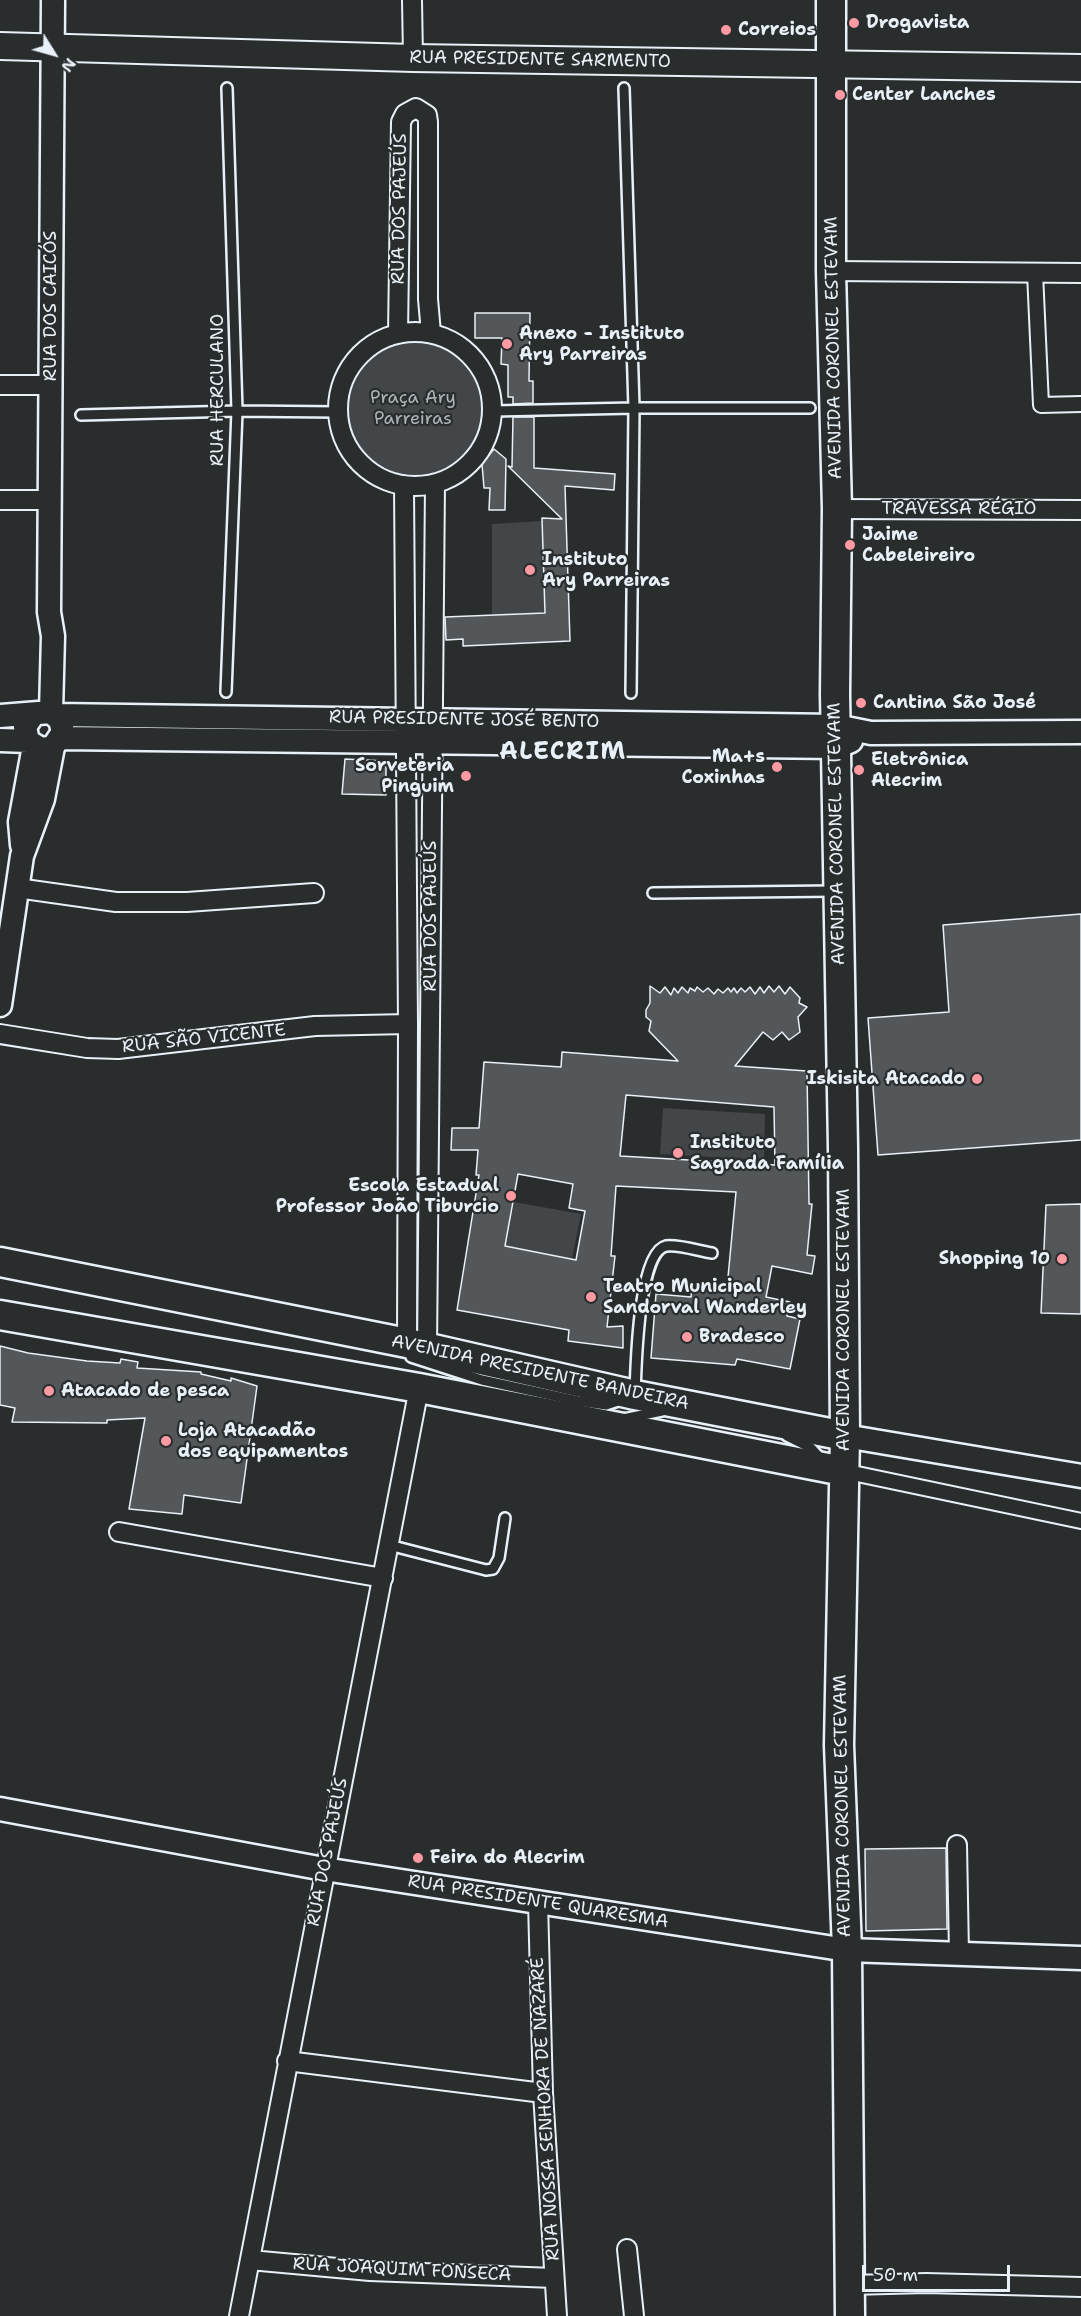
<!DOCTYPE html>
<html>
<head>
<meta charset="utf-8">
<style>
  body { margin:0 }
  #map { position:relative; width:1081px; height:2316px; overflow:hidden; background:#2a2d2e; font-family:"Shantell Sans",sans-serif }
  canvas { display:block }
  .north { position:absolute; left:24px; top:24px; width:60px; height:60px; -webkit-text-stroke:4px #2a2d2e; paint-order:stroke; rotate:127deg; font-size:16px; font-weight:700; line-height:24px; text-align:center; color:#e8f1f8 }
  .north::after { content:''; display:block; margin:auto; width:21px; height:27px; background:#e8f1f8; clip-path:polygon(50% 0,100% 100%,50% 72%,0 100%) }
  .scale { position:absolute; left:862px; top:2265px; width:148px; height:27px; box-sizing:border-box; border:3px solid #e8f1f8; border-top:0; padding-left:8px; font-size:18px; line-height:21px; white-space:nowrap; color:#e8f1f8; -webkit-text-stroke:4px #2a2d2e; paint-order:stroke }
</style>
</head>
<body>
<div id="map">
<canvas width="1081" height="2316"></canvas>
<div class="north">N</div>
<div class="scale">50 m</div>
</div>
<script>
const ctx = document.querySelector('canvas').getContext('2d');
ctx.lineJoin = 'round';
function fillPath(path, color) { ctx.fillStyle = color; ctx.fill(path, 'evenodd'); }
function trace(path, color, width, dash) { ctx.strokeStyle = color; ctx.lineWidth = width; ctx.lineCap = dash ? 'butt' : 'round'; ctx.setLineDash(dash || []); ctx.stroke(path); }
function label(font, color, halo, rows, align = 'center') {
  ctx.font = font + ' "Shantell Sans",sans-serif'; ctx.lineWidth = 4.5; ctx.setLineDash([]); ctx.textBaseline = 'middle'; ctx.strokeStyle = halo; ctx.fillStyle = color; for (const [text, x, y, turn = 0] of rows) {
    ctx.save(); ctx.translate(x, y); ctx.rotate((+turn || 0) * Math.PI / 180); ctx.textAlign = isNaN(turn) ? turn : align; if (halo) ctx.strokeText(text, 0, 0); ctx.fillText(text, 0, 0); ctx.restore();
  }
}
fillPath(new Path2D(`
  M340 409a73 73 0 1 1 146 0a73 73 0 1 1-146 0Z
  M 542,521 L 545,613 L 492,615 L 492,524 Z
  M 663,1108 L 765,1114 L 764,1160 L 660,1154 Z
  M 514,1202 L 581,1214 L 572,1259 L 506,1247 Z`), '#424648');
const building = new Path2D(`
  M 475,313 L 530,313 L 529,381 L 533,381 L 533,403 L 513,404 L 513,397 L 508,397 L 508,365 L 501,364 L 502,338 L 475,338 Z
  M 513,417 L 534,417 L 534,468 L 615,474 L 614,490 L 565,486 L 570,641 L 463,646 L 463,639 L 446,640 L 445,617 L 545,613 L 542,518 L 562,519 L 508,466 L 512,467 Z
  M 494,449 L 506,459 L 505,510 L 489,510 L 490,488 L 484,488 L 482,464 Z
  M 345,759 L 386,761 L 386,795 L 342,794 Z
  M 1081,914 L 1081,1140 L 878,1155 L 868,1018 L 949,1012 L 943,925 Z
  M 650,986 L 660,993 L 665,987 L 671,995 L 674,988 L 678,993 L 682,987 L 688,993 L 690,988 L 695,991 L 697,987 L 703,992 L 708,988 L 714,994 L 718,989 L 723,993 L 728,988 L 731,992 L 734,988 L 737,993 L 741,988 L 745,992 L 750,987 L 755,994 L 760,987 L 764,993 L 769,986 L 774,992 L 779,986 L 785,994 L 790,987 L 800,998 L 799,1003 L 807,1007 L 798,1017 L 800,1032 L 789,1040 L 782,1032 L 773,1040 L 763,1032 L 735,1066 L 807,1071 L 809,1204 L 812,1204 L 807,1255 L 815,1256 L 812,1274 L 772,1266 L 766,1297 L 790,1302 L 787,1316 L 800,1319 L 790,1369 L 737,1359 L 735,1365 L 651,1358 L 656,1294 L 691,1297 L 692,1285 L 727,1288 L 736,1192 L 616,1186 L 611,1256 L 615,1256 L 607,1327 L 623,1326 L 623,1348 L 568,1341 L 569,1330 L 457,1310 L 479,1175 L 476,1175 L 478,1150 L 451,1150 L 452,1128 L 479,1128 L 484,1062 L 561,1067 L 562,1052 L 678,1061 L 649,1031 L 651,1021 L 646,1017 L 646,1010 L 650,1003 ZM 626,1095 L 774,1107 L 775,1165 L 620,1156 ZM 518,1174 L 573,1184 L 569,1208 L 585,1211 L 576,1260 L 505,1246 Z
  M 1081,1204 L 1081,1314 L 1041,1313 L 1046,1205 Z
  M 0,1346 L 28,1353 L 87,1361 L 120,1363 L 121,1359 L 138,1362 L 137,1368 L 201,1372 L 201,1374 L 231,1381 L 231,1378 L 257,1386 L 241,1503 L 184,1495 L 182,1514 L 129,1509 L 145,1418 L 107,1420 L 107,1423 L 12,1422 L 15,1408 L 0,1405 Z
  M 946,1848 L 947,1929 L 866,1931 L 865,1849 Z`);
fillPath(building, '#535759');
trace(building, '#e8f1f8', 1.5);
const service = new Path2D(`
  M 624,88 L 634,408 L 631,693
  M 493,411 L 634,408 L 810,408
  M 81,415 L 237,411 L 338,412
  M 226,692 L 237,411 L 227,88
  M 653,893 L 835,891
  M 411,1357 L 482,1380 L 578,1401 L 606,1405 L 621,1400
  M 635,1393 C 636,1368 638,1252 666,1246 C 678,1244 699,1251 712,1253
  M 623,1419 L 662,1411
  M 787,1436 L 811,1448 L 822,1460
  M 389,1545 L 486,1570 L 493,1569 L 499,1558 L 505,1518`);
const pedestrian = new Path2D(`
  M 1035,273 L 1041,405 L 1081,404
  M 843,1471 L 1081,1521`);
const minor = new Path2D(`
  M 412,0 L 413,58
  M 831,271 L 1081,273
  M338 409a77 77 0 1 1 154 0a77 77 0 1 1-154 0Z
  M 398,334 L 401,122 L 405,114 L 416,108 L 427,115 L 428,122 L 428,299 L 431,333
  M 0,385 L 51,385
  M 404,486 L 408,1024 L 407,1343
  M 0,500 L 50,500
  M 837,509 L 1081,510
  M 17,888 L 116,902 L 187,902 L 314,893
  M 0,1034 L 87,1048 L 118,1049 L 315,1026 L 408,1024
  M 427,1348 L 435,484
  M 119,1532 L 383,1578
  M 957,1845 L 959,1954
  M 538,1902 L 543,2093 L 557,2316
  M 287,2061 L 543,2093
  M 627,2249 L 634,2316
  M 250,2260 L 370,2271 L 554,2278
  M 851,2285 L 926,2283 L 1081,2287
  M 239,2316 L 419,1388`);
const tertiary = new Path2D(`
  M 51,712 L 53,636 L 49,612 L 53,0
  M 56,715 L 836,726 L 871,733 L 1081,732
  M 0,716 L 51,712 L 60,720 L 63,732 L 53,747 L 41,749 L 28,741 L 25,727 L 33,715
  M 61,738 L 837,747 L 851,741
  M 0,740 L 28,741
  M 22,845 L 20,822 L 34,746
  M 0,1005 L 22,856 L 43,799 L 53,747
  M 845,1436 L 1081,1476
  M 0,1809 L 324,1869 L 847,1950 L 1081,1958`);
const secondary = new Path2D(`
  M 0,46 L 413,58 L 1081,68`);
const primary = new Path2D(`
  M 831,0 L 831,271 L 837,509 L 835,694 L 843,1148 L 845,1436 L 839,1745 L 847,1950 L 850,2316
  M 0,1262 L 407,1343 L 635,1395 L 845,1436
  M 0,1315 L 419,1388 L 843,1471`);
trace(service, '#e8f1f8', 14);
trace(pedestrian, '#e8f1f8', 18);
trace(minor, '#e8f1f8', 22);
trace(tertiary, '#e8f1f8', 27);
trace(secondary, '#e8f1f8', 30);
trace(primary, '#e8f1f8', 33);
trace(service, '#2a2d2e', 9);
trace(pedestrian, '#2a2d2e', 14);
trace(minor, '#2a2d2e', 18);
trace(tertiary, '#2a2d2e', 22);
trace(secondary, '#2a2d2e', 26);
trace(primary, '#2a2d2e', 28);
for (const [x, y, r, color] of [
  [854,23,6,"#ff9aa2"],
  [726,30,6,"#ff9aa2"],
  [840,95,6,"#ff9aa2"],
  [507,344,6,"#ff9aa2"],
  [850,545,6,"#ff9aa2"],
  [530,570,6,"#ff9aa2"],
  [861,703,6,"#ff9aa2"],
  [777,767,6,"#ff9aa2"],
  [859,770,6,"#ff9aa2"],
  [466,776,6,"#ff9aa2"],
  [977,1079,6,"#ff9aa2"],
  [678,1153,6,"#ff9aa2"],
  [511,1196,6,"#ff9aa2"],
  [1062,1259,6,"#ff9aa2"],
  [591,1297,6,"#ff9aa2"],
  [687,1337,6,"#ff9aa2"],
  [49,1391,6,"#ff9aa2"],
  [166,1441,6,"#ff9aa2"],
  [418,1858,6,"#ff9aa2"]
]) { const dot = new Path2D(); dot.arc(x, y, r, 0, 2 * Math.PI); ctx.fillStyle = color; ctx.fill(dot); trace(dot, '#2a2d2e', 2); }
label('bold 18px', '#e8f1f8', '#2a2d2e', [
  ["Drogavista",866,23],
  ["Correios",738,30],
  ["Center Lanches",852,95],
  ["Anexo - Instituto",519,334],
  ["Ary Parreiras",519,355],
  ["Jaime",862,535],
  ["Cabeleireiro",862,556],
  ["Instituto",542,560],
  ["Ary Parreiras",542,581],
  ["Cantina São José",873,703],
  ["Ma+s",765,757,"right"],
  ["Coxinhas",765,778,"right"],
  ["Eletrônica",871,760],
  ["Alecrim",871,781],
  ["Sorveteria",454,766,"right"],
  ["Pinguim",454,787,"right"],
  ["Iskisita Atacado",965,1079,"right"],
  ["Instituto",690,1143],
  ["Sagrada Família",690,1164],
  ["Escola Estadual",499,1186,"right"],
  ["Professor João Tiburcio",499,1207,"right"],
  ["Shopping 10",1050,1259,"right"],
  ["Teatro Municipal",603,1287],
  ["Sandorval Wanderley",603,1308],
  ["Bradesco",699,1337],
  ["Atacado de pesca",61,1391],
  ["Loja Atacadão",178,1431],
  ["dos equipamentos",178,1452],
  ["Feira do Alecrim",430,1858]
], 'left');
label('18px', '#e8f1f8', '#2a2d2e', [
  ["RUA PRESIDENTE SARMENTO",540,60,1],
  ["RUA DOS PAJEÚS",400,209,-89],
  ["RUA DOS CAICÓS",51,306,-90],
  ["AVENIDA CORONEL ESTEVAM",834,348,-91],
  ["RUA HERCULANO",218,390,-90],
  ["TRAVESSA RÉGIO",959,509],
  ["RUA PRESIDENTE JOSÉ BENTO",464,720,1],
  ["AVENIDA CORONEL ESTEVAM",837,834,-91],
  ["RUA DOS PAJEÚS",431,916,-90],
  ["RUA SÃO VICENTE",204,1039,-6],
  ["AVENIDA CORONEL ESTEVAM",844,1320,-90],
  ["AVENIDA PRESIDENTE BANDEIRA",540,1373,12],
  ["AVENIDA CORONEL ESTEVAM",843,1806,-91],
  ["RUA DOS PAJEÚS",328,1852,-79],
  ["RUA PRESIDENTE QUARESMA",538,1902,9],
  ["RUA NOSSA SENHORA DE NAZARÉ",546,2109,-93],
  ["RUA JOAQUIM FONSECA",402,2270,3]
]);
label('18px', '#aeb5ba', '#2a2d2e', [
  ["Praça Ary",413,398],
  ["Parreiras",413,419]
]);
ctx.letterSpacing = '1.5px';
label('bold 24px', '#e8f1f8', '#2a2d2e', [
  ["ALECRIM",563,753]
]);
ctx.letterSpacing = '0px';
</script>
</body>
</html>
